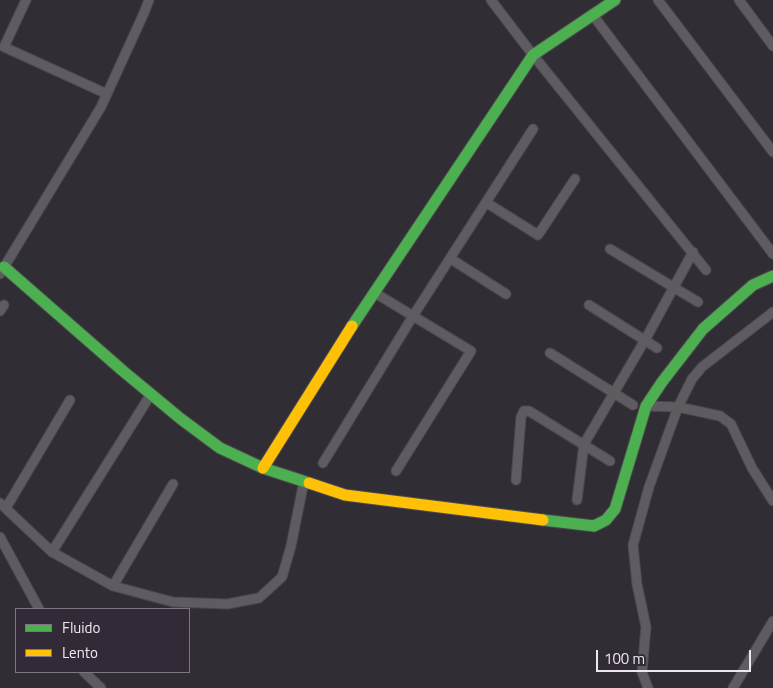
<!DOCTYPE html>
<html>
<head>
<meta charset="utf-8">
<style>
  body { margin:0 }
  #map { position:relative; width:773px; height:688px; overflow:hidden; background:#312d34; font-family:"Titillium Web",sans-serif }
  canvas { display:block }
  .legend { position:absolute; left:15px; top:608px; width:175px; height:65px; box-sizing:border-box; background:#322a37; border:1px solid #7d7681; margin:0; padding:6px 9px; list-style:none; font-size:15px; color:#ede8f0 }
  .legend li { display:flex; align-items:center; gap:10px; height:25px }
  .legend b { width:25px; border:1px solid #7d7681 }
  .scale { position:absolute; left:596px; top:650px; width:155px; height:22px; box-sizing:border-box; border:2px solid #ede8f0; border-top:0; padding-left:6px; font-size:15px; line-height:18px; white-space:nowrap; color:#ede8f0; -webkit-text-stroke:4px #322a37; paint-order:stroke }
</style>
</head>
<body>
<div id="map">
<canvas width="773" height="688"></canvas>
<ul class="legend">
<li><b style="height:6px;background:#4caf50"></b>Fluido</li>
<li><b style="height:6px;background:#ffc107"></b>Lento</li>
</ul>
<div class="scale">100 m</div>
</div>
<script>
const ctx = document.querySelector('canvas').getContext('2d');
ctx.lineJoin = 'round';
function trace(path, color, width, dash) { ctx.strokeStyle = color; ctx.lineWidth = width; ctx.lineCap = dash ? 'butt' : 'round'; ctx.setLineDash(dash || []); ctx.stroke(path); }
const street = new Path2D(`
  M 26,0 L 4,47 L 107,94
  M 491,0 L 533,55 L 706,270
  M 658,0 L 773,152
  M 739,0 L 773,46
  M 592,14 L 773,254
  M 487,203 L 538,235 L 575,179
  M 610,249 L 698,302
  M 451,259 L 506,294
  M 0,274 L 101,107 L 144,13 L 149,0
  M 375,293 L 471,351 L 396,471
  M 589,305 L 657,348
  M 0,311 L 4,305
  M 550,353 L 633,405
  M 646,406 L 678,407 L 720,416 L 731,424 L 752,468 L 773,501
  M 323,463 L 413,316 L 533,129
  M 516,480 L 521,417 L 524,411 L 529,411 L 610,461
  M 577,500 L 584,444 L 645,340 L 693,252
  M 0,503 L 52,552 L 113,586 L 173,602 L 227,604 L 259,598 L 282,577 L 291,546 L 304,481
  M 6,508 L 70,400
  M 0,537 L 39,609
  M 52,552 L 151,394
  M 113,586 L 173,484
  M 84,672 L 101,688
  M 648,688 L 642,672 L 646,627 L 637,584 L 633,545 L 649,487 L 678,407 L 692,379 L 702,367 L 773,312
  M 733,688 L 773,621`);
const fast = new Path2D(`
  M 4,267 L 123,371 L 181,419 L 220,448 L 263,468 L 309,483
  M 352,326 L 533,55 L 615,0
  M 543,520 L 594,526 L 606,520 L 615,509 L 646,406 L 662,382 L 703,329 L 753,285 L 773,276`);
const slow = new Path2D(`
  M 263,468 L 352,326
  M 309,483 L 345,495 L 543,520`);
trace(street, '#4c494e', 11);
trace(fast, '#4c494e', 13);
trace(slow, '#4c494e', 13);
trace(street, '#5f5c61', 9);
trace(fast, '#4caf50', 11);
trace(slow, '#ffc107', 11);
</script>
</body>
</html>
